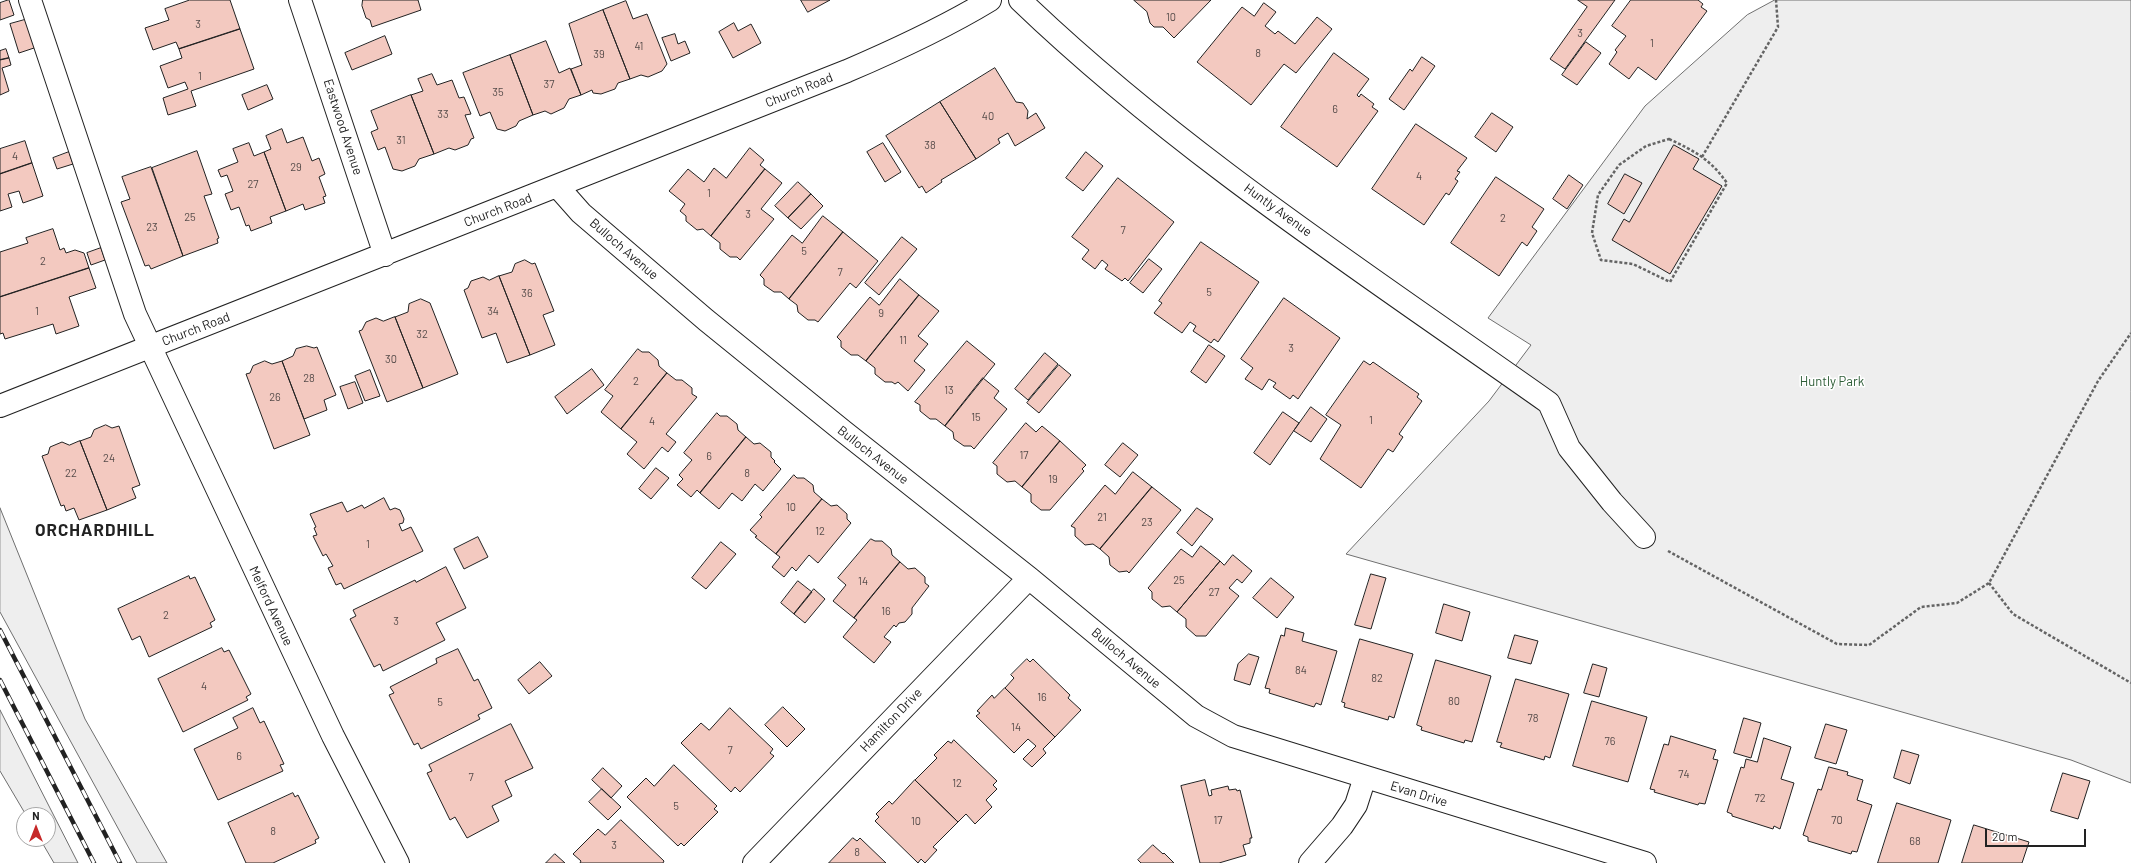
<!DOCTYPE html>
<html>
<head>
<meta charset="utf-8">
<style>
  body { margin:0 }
  #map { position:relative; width:2131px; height:863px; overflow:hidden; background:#fff; font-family:Barlow,sans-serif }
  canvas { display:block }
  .north { position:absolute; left:16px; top:807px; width:40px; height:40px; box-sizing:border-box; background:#fff; border:1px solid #a7a7a7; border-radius:50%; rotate:0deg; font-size:11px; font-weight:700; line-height:16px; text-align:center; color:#222 }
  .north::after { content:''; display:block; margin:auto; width:14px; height:18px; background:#c62828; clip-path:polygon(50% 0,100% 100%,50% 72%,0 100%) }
  .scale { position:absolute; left:1985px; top:829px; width:101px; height:18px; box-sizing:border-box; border:2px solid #222; border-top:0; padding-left:5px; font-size:12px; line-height:14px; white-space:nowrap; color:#222; -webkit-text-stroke:3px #fff; paint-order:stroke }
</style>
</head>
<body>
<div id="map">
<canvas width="2131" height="863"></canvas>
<div class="north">N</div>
<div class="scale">20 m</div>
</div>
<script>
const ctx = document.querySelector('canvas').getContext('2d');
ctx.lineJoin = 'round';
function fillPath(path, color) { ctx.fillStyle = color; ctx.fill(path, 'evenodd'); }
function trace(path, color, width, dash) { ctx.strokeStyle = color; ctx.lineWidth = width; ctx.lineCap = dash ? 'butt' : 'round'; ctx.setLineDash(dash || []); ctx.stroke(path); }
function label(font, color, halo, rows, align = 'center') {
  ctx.font = font + ' Barlow,sans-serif'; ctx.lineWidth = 3; ctx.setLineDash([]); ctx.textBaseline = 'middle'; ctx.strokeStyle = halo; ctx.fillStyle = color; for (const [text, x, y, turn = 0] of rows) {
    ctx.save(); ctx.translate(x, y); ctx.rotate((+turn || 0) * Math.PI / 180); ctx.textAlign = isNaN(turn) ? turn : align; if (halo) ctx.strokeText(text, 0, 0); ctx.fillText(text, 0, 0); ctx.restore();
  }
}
const green = new Path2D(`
  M 1775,0 L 2131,0 L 2131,783 L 2071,760 L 1346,554 L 1489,401 L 1531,345 L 1488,318 L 1645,106 L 1747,15 Z
  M 0,508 L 85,719 L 167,863 L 137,863 L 0,612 Z
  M 0,710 L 78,863 L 54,863 L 40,839 L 48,839 L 48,815 L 26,815 L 0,771 Z`);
fillPath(green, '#eee');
trace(green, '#6f6f6f', 1);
const building = new Path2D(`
  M 9,0 L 14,15 L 0,20 L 0,3 Z
  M 190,0 L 230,0 L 240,29 L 179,49 L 176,42 L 153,50 L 145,28 L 169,20 L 165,9 Z
  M 363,0 L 418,0 L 421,10 L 372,27 L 370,20 L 366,18 L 362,6 Z
  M 801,0 L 830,0 L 808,12 Z
  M 1134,0 L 1211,0 L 1174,38 L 1163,27 L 1154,27 L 1150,23 L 1147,12 Z
  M 1578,0 L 1615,0 L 1565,69 L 1550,59 L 1587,7 Z
  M 1631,0 L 1698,0 L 1703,4 L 1701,7 L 1707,11 L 1656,80 L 1638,67 L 1629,79 L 1609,64 L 1617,52 L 1615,50 L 1626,36 L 1612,26 Z
  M 626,1 L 633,19 L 647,14 L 667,64 L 662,71 L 648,77 L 641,75 L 630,79 L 603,10 Z
  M 1264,3 L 1276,12 L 1265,26 L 1275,34 L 1278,31 L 1295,44 L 1317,17 L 1332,29 L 1296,73 L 1284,64 L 1251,105 L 1197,62 L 1242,7 L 1254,16 Z
  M 603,10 L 630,79 L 618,83 L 615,89 L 601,94 L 593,93 L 592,90 L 581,95 L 571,69 L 582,65 L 569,24 Z
  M 28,19 L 37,47 L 19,53 L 10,24 Z
  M 734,23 L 738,31 L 751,24 L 761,43 L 733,58 L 719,32 Z
  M 240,29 L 254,69 L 191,91 L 196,106 L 168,115 L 163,98 L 188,89 L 185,82 L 168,88 L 160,66 L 182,58 L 179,49 Z
  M 675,34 L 678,44 L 685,41 L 690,53 L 671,61 L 662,38 Z
  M 385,36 L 392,54 L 352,70 L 345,53 Z
  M 546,41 L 559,73 L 570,68 L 581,95 L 569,99 L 564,108 L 551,114 L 545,111 L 533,115 L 510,55 Z
  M 1586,42 L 1601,53 L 1577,85 L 1562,75 Z
  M 6,49 L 9,58 L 0,60 L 0,51 Z
  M 1334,53 L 1369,79 L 1357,95 L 1359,97 L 1361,94 L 1374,104 L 1372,107 L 1378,111 L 1337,167 L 1281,127 Z
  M 510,55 L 533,115 L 519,121 L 516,126 L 505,131 L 497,129 L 490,112 L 480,116 L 463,73 Z
  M 1422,57 L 1435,66 L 1404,110 L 1389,99 L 1410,69 L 1412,71 Z
  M 9,58 L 11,65 L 2,68 L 9,91 L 0,95 L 0,60 Z
  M 995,68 L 1016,102 L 1023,103 L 1028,111 L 1027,119 L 1036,113 L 1045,128 L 1015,146 L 1008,133 L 998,139 L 1000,143 L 976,159 L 940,102 Z
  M 432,74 L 437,85 L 452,80 L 459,98 L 464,97 L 471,114 L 465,115 L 474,138 L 471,139 L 468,145 L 455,150 L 449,148 L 434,154 L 411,95 L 423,91 L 418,79 Z
  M 267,85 L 273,99 L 248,110 L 242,95 Z
  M 411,95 L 434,154 L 419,159 L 415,166 L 402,171 L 393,169 L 385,147 L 378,150 L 371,132 L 378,129 L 371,111 Z
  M 940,102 L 976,159 L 941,180 L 942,182 L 926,193 L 922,186 L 919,188 L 886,136 Z
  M 1492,113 L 1513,127 L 1496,152 L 1475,137 Z
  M 1416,124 L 1467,158 L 1457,171 L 1460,172 L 1455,179 L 1458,181 L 1449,195 L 1446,193 L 1424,225 L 1372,189 Z
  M 282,129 L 287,143 L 303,137 L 312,161 L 319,158 L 325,174 L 319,177 L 326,196 L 323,197 L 325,203 L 305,210 L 303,204 L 286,211 L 264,152 L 271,149 L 266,136 Z
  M 25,141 L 32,163 L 0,174 L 0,149 Z
  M 249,143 L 254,156 L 264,152 L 286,211 L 270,217 L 272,223 L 251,231 L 249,225 L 246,226 L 239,207 L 231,210 L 225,194 L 233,191 L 227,175 L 221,177 L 218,170 L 238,162 L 233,149 Z
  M 883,143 L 901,172 L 885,182 L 867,152 Z
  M 1674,145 L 1699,159 L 1693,169 L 1722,186 L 1670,274 L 1612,240 L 1624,219 L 1629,222 Z
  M 750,148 L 764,160 L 760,165 L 765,169 L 711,236 L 703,229 L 697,230 L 686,221 L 686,216 L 680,211 L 685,204 L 669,191 L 688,169 L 704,182 L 714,168 L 726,178 Z
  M 197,151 L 212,194 L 204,196 L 219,238 L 217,239 L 218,243 L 183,256 L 152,168 Z
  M 69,152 L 73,164 L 57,169 L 53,158 Z
  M 1086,152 L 1103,166 L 1083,191 L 1066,178 Z
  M 32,163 L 43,196 L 23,203 L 19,191 L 8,194 L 12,207 L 0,211 L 0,174 Z
  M 151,167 L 183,256 L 151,269 L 149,265 L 145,266 L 121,202 L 130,199 L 122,177 Z
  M 765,169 L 782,183 L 761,209 L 774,219 L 740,260 L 737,257 L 730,257 L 720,249 L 720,243 L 711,236 Z
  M 1625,174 L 1642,183 L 1624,214 L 1608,204 Z
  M 1569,175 L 1583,185 L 1567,209 L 1553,199 Z
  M 1496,177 L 1544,209 L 1532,227 L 1537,231 L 1527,246 L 1522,242 L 1499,276 L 1451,243 Z
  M 1118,178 L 1174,222 L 1128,281 L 1125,278 L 1122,281 L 1105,269 L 1108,265 L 1102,260 L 1095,269 L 1082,259 L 1089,250 L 1072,237 Z
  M 798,182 L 811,194 L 788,218 L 775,206 Z
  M 811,194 L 823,206 L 801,229 L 788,218 Z
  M 823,216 L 843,232 L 789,299 L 781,292 L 774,292 L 764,285 L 764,279 L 760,275 L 792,235 L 802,243 Z
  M 53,229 L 60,250 L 64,248 L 66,253 L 75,250 L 84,253 L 89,268 L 0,297 L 0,252 L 28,243 L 26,238 Z
  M 843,232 L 878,261 L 856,288 L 850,283 L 818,322 L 815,320 L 808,320 L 798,312 L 797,305 L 789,299 Z
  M 902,237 L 917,249 L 879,295 L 865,283 Z
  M 1201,242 L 1259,282 L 1218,342 L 1214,339 L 1211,343 L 1193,331 L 1196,326 L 1190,322 L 1182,333 L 1154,313 L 1162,303 L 1159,301 Z
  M 101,248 L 105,260 L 91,265 L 87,253 Z
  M 1149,259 L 1162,269 L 1143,293 L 1130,283 Z
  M 525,260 L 532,264 L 535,263 L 554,311 L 543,315 L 555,345 L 530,355 L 499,276 L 512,272 L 515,264 Z
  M 89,268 L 96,288 L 69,297 L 79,326 L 56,334 L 53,324 L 5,339 L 3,333 L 0,334 L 0,297 Z
  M 499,276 L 530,355 L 507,363 L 496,333 L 482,338 L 464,290 L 468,288 L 471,281 L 483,277 L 489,280 Z
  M 900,279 L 919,295 L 866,361 L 858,355 L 851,355 L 841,347 L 841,341 L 837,337 L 870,297 L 879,305 Z
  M 919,295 L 939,311 L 918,336 L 928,344 L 914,361 L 925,370 L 908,391 L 898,382 L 895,384 L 892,382 L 885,382 L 875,374 L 875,368 L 866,361 Z
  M 1284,298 L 1340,338 L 1298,399 L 1293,395 L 1290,399 L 1273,387 L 1276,383 L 1269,379 L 1262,390 L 1245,379 L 1253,368 L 1241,359 Z
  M 421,299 L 430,303 L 458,374 L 423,388 L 395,317 L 408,312 L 409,304 Z
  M 395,317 L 423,388 L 387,402 L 359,331 L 362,330 L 366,322 L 376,318 L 383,321 Z
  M 967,341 L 995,364 L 945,426 L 936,419 L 930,419 L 920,411 L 920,405 L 915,402 Z
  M 1209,345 L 1225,356 L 1206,383 L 1191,372 Z
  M 307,346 L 314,348 L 317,347 L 336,395 L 324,400 L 327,410 L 304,419 L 282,361 L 293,356 L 296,349 Z
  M 638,349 L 642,352 L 649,352 L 658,360 L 659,366 L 667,373 L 621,429 L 601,412 L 613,396 L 605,390 Z
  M 1045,353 L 1058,364 L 1028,400 L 1015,389 Z
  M 265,361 L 272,364 L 282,361 L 310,435 L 274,449 L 246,374 L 250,373 L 253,366 Z
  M 1364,361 L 1370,365 L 1373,362 L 1419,394 L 1417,397 L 1422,401 L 1399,434 L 1403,437 L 1393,452 L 1388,449 L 1361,488 L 1320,459 L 1341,425 L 1326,415 Z
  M 1059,365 L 1071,375 L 1039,413 L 1027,403 Z
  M 592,369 L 604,385 L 567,414 L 555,397 Z
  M 370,370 L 380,396 L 365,401 L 355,376 Z
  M 667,373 L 676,380 L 682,380 L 692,388 L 692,394 L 697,397 L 666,434 L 676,442 L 668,452 L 662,447 L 644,469 L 627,454 L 637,442 L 621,429 Z
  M 983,378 L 999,391 L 994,398 L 1007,409 L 974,449 L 971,446 L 964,446 L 954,439 L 953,432 L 945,426 Z
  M 355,382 L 363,403 L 348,409 L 340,387 Z
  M 1311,407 L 1327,419 L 1311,442 L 1294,431 Z
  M 1283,412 L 1299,423 L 1270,465 L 1254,453 Z
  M 717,413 L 720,416 L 727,416 L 737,424 L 738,430 L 746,437 L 700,493 L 697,490 L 691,497 L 677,485 L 683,479 L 679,475 L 692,460 L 684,453 Z
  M 1026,423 L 1036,432 L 1042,426 L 1060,441 L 1022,487 L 1015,481 L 1007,482 L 997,474 L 997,466 L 993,463 Z
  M 106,425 L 112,428 L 119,426 L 140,485 L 132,488 L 136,498 L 107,510 L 80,441 L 91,437 L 94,430 Z
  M 746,437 L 754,444 L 760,443 L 771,452 L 771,457 L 775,461 L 774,462 L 781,469 L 763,491 L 755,484 L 742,501 L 732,493 L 719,509 L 700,493 Z
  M 80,441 L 107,510 L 79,520 L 74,508 L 66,511 L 64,505 L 61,506 L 42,456 L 48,454 L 50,447 L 62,442 L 69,445 Z
  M 1060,441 L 1086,465 L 1082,469 L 1084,471 L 1050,510 L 1041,510 L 1031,502 L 1031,494 L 1022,487 Z
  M 1123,443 L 1138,455 L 1120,477 L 1105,465 Z
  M 656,468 L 669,478 L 651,499 L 639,489 Z
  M 1133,472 L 1152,487 L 1100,549 L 1093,544 L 1085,545 L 1075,536 L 1075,528 L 1071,526 L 1105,485 L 1115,494 Z
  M 794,475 L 797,478 L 804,478 L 813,485 L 814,492 L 822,499 L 776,554 L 755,537 L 757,536 L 750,530 L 762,517 L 760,515 Z
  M 1152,487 L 1181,510 L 1129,573 L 1127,571 L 1119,572 L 1110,565 L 1109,557 L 1100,549 Z
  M 384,498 L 390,510 L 395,508 L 400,510 L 404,519 L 403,523 L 399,524 L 402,531 L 411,527 L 423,551 L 344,589 L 341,583 L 336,585 L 328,568 L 333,566 L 326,554 L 323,556 L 313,536 L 317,535 L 314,528 L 316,527 L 310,514 L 342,502 L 347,512 L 362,505 L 364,508 Z
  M 822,499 L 831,506 L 837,505 L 847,514 L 847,519 L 851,523 L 818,563 L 809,555 L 796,571 L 792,567 L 784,577 L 772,567 L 780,557 L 776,554 Z
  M 1197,508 L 1213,519 L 1192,546 L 1177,533 Z
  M 478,537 L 488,557 L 464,569 L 454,549 Z
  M 871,539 L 875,541 L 882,541 L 891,549 L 892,555 L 900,562 L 854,618 L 833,601 L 846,585 L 838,578 Z
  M 721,542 L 736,554 L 706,589 L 692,578 Z
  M 1201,546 L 1220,561 L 1177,612 L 1170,606 L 1162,607 L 1152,599 L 1152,592 L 1148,588 L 1181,549 L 1192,557 Z
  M 1233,555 L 1252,571 L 1242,583 L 1237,579 L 1229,588 L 1239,596 L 1206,636 L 1196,636 L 1186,627 L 1186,619 L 1177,612 L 1220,561 L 1224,565 Z
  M 900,562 L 908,569 L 915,568 L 925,577 L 925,583 L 929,586 L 912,608 L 912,614 L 905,622 L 899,623 L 896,627 L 894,625 L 884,637 L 891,642 L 874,663 L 843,637 L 857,620 L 854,618 Z
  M 446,567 L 466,608 L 436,623 L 445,640 L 383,671 L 380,664 L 374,667 L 350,619 L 356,616 L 353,610 L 415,580 L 416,582 Z
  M 1371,574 L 1386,578 L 1371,629 L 1355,625 Z
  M 189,576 L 190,579 L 195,577 L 215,620 L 210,623 L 212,627 L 149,657 L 140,636 L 132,640 L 118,609 Z
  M 1271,578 L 1294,597 L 1277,618 L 1253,598 Z
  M 798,581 L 812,592 L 794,614 L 781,603 Z
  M 814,589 L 825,599 L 805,623 L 794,614 Z
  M 1444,604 L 1470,612 L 1462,641 L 1436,633 Z
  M 1286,628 L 1304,633 L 1302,641 L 1337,651 L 1321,705 L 1316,703 L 1314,707 L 1269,693 L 1270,689 L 1265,688 L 1281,635 L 1284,636 Z
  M 1515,635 L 1538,641 L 1531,664 L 1508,658 Z
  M 1360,639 L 1413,654 L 1394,718 L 1389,716 L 1388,720 L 1344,707 L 1345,703 L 1342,702 Z
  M 222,648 L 224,652 L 229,650 L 251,694 L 246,697 L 248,700 L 183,732 L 158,679 Z
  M 458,649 L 474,681 L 478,679 L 492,708 L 478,715 L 480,719 L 421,749 L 418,743 L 414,745 L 389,695 L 394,693 L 390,687 L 437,663 L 436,659 Z
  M 1249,654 L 1259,657 L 1250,685 L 1234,680 L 1238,664 Z
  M 1027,659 L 1030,662 L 1033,659 L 1070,695 L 1068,698 L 1081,710 L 1055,737 L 1005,688 L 1014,678 L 1011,675 Z
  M 1436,660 L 1491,676 L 1472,742 L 1465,740 L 1464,743 L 1421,730 L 1422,727 L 1417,725 Z
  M 540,662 L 552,676 L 529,694 L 518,680 Z
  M 1593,664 L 1607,668 L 1599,697 L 1584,693 Z
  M 1516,679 L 1569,694 L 1550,758 L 1545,756 L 1544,760 L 1500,747 L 1502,743 L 1497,742 Z
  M 1005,688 L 1055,737 L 1043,749 L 1046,753 L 1032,767 L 1023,759 L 1036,746 L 1028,739 L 1014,753 L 976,716 L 980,713 L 977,711 L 992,695 L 994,698 Z
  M 1592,701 L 1647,717 L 1628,782 L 1573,766 Z
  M 783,707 L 805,729 L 787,747 L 765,725 Z
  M 253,708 L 260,723 L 264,721 L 284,764 L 280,765 L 283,771 L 218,800 L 194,749 L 238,728 L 233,718 Z
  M 730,708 L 773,749 L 770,753 L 774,756 L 740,792 L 735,787 L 731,792 L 681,743 L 701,723 L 709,730 Z
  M 1744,718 L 1761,723 L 1751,758 L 1734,753 Z
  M 511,724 L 533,768 L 505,781 L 512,796 L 492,806 L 499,821 L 467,838 L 455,817 L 450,820 L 427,773 L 432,771 L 429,765 Z
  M 1826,724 L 1847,730 L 1836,764 L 1815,758 Z
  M 1671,736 L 1716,750 L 1713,759 L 1718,760 L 1705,804 L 1699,803 L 1698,805 L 1654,792 L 1655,790 L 1650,789 L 1664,744 L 1668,745 Z
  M 1764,738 L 1791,747 L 1781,779 L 1794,783 L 1780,829 L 1774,826 L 1773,829 L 1732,816 L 1732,814 L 1727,812 L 1741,767 L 1744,768 L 1746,759 L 1757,762 Z
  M 954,740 L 997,781 L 993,785 L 997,789 L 986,800 L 992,807 L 975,824 L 966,814 L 958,822 L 915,780 L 937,758 L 934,755 L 948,741 L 951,743 Z
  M 1902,750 L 1919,755 L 1910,784 L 1894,778 Z
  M 674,765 L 717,806 L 714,809 L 718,812 L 684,846 L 681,843 L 678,846 L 627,797 L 646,778 L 654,786 Z
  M 1829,767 L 1848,772 L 1847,775 L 1863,780 L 1857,800 L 1872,805 L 1857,852 L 1852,851 L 1851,854 L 1808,841 L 1808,837 L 1803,835 L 1818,789 L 1821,790 Z
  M 603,768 L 622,786 L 611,798 L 592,780 Z
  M 2063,773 L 2090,781 L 2078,819 L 2051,811 Z
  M 915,780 L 958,822 L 933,847 L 937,850 L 925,863 L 921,859 L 918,863 L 875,821 L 879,817 L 876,814 L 889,801 L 892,804 Z
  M 1205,780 L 1209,796 L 1212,795 L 1211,790 L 1228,786 L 1229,790 L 1236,789 L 1237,791 L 1240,790 L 1252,838 L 1250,838 L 1250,843 L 1243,845 L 1246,855 L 1219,863 L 1200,863 L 1181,786 Z
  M 602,789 L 621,807 L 608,820 L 589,802 Z
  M 293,793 L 295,797 L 298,795 L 319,838 L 315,840 L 316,843 L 273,863 L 246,863 L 228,823 Z
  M 1897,803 L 1951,820 L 1938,863 L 1878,863 Z
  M 621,820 L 664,861 L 663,863 L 580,863 L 581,861 L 573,854 L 598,829 L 605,835 Z
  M 1974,825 L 2029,842 L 2022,863 L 1962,863 Z
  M 853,838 L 857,841 L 860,838 L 886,863 L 829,863 Z
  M 1153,845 L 1163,854 L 1164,853 L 1174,863 L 1141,863 L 1138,860 Z
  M 555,854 L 565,863 L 546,863 Z`);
fillPath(building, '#f3c9c0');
trace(building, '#222', 1);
const minor = new Path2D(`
  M 30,0 L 135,314 L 333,736 L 398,863
  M 300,0 L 385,255
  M 1020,0 C 1178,152 1371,277 1549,403 L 1569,448 L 1612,502 L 1644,537
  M 558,187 L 581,213 L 706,320 L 843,431 L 1029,578 L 1196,716 L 1233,736 L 1645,863
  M 0,406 L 847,71 C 896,50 944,28 990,0
  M 754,863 L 1029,578
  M 1310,863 L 1342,826 L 1356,805 L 1365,777`);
trace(minor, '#222', 24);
trace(new Path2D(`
  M 1669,139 C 1695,151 1711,160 1727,183 L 1670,282 L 1633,264 L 1601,260 L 1592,233 L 1598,195 L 1619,165 L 1646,146 Z
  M 1702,157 L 1778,27 L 1776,0
  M 1668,551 L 1837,644 L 1869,645 L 1921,607 L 1957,603 L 1989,583 L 2098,381 L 2131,333
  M 1989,583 L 2013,614 L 2131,683`), '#646464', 2.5, [3, 2]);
trace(minor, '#fff', 22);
const rail = new Path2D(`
  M 0,630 L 120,863
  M 0,680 L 94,863`);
trace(rail, '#222', 4.5);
trace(rail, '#fff', 3, [9]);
label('11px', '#564c4a', null, [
  ["10",1171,17],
  ["3",198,24],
  ["3",1580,33],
  ["1",1652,43],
  ["41",639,46],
  ["8",1258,53],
  ["39",599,54],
  ["1",200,76],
  ["37",549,84],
  ["35",498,92],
  ["6",1335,109],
  ["33",443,114],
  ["40",988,116],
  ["31",401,140],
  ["38",930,145],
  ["4",15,156],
  ["29",296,167],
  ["4",1419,176],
  ["27",253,184],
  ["1",709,193],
  ["3",748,214],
  ["25",190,217],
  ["2",1503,218],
  ["23",152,227],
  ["7",1123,230],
  ["5",804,251],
  ["2",43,261],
  ["7",840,272],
  ["5",1209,292],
  ["36",527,293],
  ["1",37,311],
  ["34",493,311],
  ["9",881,313],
  ["32",422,334],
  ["11",903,340],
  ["3",1291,348],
  ["30",391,359],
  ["28",309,378],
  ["2",636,381],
  ["13",949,390],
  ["26",275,397],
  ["15",976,417],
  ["1",1371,420],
  ["4",652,421],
  ["17",1024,455],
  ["6",709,456],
  ["24",109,458],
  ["22",71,473],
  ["8",747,473],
  ["19",1053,479],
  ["10",791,507],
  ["21",1102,517],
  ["23",1147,522],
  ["12",820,531],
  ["1",368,544],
  ["25",1179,580],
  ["14",863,581],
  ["27",1214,592],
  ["16",886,611],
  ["2",166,615],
  ["3",396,621],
  ["84",1301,670],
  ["82",1377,678],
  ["4",204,686],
  ["16",1042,697],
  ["80",1454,701],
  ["5",440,702],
  ["78",1533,718],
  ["14",1016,727],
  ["76",1610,741],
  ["7",730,750],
  ["6",239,756],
  ["74",1684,774],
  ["7",471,777],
  ["12",957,783],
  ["72",1760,798],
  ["5",676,806],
  ["17",1218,820],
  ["70",1837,820],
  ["10",916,821],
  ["8",273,831],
  ["68",1915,841],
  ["3",614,845],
  ["8",857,852]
]);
label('13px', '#222', '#fff', [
  ["Church Road",799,90,-22],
  ["Eastwood Avenue",343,127,72],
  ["Church Road",498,210,-21],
  ["Huntly Avenue",1278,210,36],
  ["Bulloch Avenue",624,249,41],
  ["Church Road",196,329,-21],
  ["Bulloch Avenue",873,455,38],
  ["Melford Avenue",271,606,65],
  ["Bulloch Avenue",1126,658,40],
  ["Hamilton Drive",891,720,-46],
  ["Evan Drive",1419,794,17]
]);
label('13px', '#2f5e38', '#fff', [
  ["Huntly Park",1832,382]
]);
ctx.letterSpacing = '1px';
label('bold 17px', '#222', '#fff', [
  ["ORCHARDHILL",95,530]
]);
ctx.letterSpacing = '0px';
</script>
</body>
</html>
